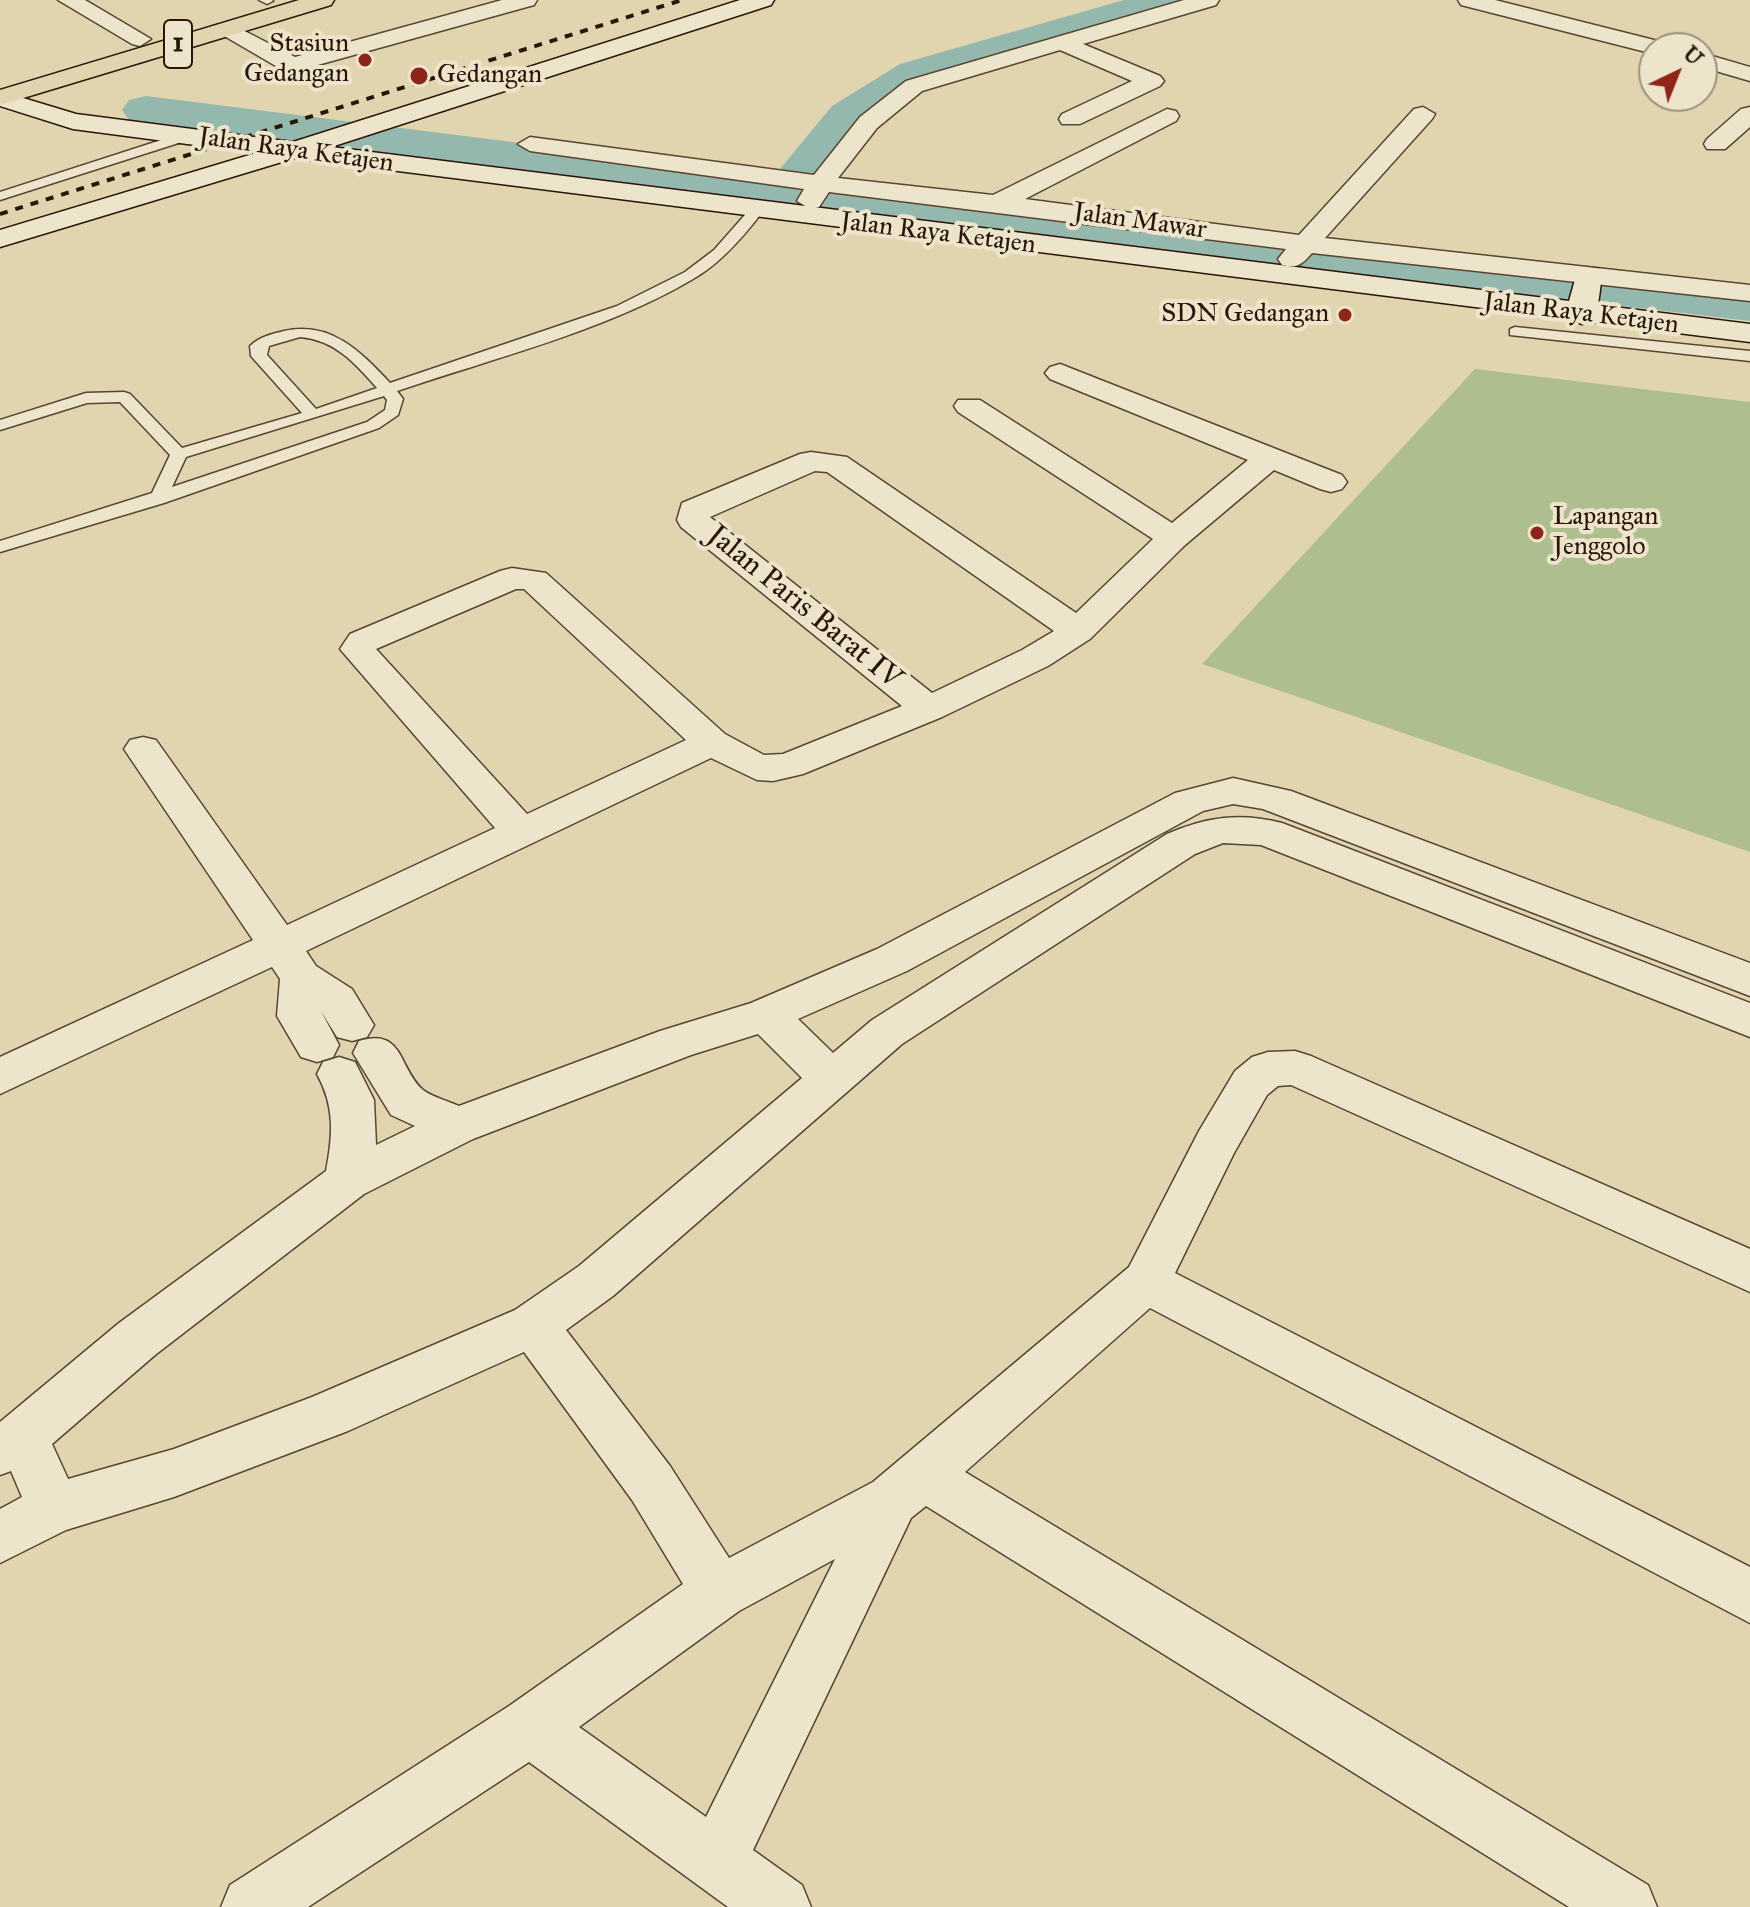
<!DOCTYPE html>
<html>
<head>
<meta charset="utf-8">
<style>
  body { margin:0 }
  #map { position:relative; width:1750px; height:1907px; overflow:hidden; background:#e1d5af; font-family:"IM FELL Great Primer",serif }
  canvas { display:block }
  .north { position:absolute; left:1638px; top:32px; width:80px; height:80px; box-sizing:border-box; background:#ece4cb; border:2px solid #9e917d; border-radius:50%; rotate:43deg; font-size:22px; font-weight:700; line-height:32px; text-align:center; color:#2a1508 }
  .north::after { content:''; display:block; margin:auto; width:28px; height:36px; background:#8f2418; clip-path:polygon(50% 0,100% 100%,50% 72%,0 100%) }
</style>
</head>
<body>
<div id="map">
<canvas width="1750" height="1907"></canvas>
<div class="north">U</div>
</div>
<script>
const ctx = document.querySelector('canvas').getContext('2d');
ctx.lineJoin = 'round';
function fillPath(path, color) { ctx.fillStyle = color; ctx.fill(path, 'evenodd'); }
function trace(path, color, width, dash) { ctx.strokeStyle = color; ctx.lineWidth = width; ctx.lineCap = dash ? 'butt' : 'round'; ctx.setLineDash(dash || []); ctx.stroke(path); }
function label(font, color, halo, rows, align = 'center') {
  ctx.font = font + ' "IM FELL Great Primer",serif'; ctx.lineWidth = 8; ctx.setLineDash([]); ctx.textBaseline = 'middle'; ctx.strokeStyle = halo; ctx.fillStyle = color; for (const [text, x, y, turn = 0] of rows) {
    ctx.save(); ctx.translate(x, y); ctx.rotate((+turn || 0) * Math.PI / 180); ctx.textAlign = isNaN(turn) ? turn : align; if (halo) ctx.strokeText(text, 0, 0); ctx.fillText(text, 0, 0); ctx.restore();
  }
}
fillPath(new Path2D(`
  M 1475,369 L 1750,402 L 1750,852 L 1202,664 Z`), '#aebe8e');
fillPath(new Path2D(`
  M 1124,0 L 1194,0 L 1187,9 L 934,84 L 866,126 L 823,180 L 1750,287 L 1750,321 L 788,208 L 146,124 L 129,120 L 122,110 L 129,100 L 146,96 L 775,175 L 832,106 L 900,64 Z`), '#94b8ae');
const lane = new Path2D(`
  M 259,0 L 272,0 L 273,1 L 267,4 Z
  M 186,132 L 192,136 L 191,139 L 0,200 L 0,192 Z
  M 751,208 L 763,211 C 744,236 721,263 693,279 C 605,331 494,358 397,391 L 403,399 L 398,415 L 379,428 L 164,503 L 0,552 L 0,541 L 152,493 L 170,455 L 120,402 L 87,403 L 0,430 L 0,420 L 86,393 L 124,392 L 130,394 L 182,448 L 302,413 L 251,356 L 250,346 C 259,337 272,334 284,331 C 331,321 360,351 390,383 L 617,306 L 685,272 L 714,250 ZM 300,337 C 335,340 355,363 377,388 L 316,409 L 267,355 L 269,346 ZM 384,396 L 387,400 L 385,410 L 367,422 L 172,487 L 186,457 Z
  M 1515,327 L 1750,351 L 1750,361 L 1510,335 L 1510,329 Z`);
const street = new Path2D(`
  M 58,0 L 85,0 L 151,39 L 140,46 L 132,44 Z
  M 502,0 L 537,0 L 534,5 L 296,71 L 281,69 L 214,30 L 217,25 L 233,25 L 295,57 Z
  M 1184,0 L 1219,0 L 1216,5 L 1083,44 L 1160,76 L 1164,81 L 1160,86 L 1080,124 L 1062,124 L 1059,119 L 1062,114 L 1132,81 L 1060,50 L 922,91 L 877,128 L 838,178 L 993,195 L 1167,109 L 1176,111 L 1179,116 L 1176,121 L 1025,199 L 1299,235 L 1414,109 L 1423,107 L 1435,114 L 1432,119 L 1325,238 L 1750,285 L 1750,301 L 1312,253 C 1302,264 1298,269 1282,265 L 1278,259 L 1286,249 L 829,192 L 819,207 L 810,209 L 797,201 L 804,189 L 530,151 L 518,144 L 530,137 L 814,175 L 860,117 L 906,81 Z
  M 1458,0 L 1495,0 L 1666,43 L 1669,48 L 1654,48 L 1654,54 L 1461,5 Z
  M 1702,53 L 1750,67 L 1750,81 L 1702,67 Z
  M 1750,107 L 1750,127 L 1725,149 L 1707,149 L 1704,144 L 1707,139 L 1741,109 Z
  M 1060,364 L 1342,475 L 1347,482 L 1342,489 L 1331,492 L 1320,489 L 1274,470 L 1185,545 L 1090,639 L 1048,666 L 942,717 L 803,774 L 773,781 L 757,780 L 711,758 L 306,951 L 316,966 L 352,989 L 374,1025 L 367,1037 L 352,1041 L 337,1037 L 321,1011 L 339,1045 L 333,1057 L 317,1062 L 301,1057 L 277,1016 L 280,979 L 272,967 L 0,1094 L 0,1057 L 253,940 L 124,749 L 130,740 L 143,737 L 156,740 L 287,925 L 495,828 L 340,649 L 350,634 L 500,571 L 512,568 L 546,573 L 725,734 L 764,755 L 783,754 L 902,706 L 681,527 L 677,520 L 682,503 L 800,454 L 811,452 L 847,457 L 1076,613 L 1153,539 L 958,412 L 954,406 L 958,400 L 980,400 L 1172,523 L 1248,460 L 1050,379 L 1045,373 L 1050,367 ZM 815,471 L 827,472 L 1054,631 L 1022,650 L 932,693 L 710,517 ZM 516,589 L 524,589 L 686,740 L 527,814 L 376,649 Z
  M 1233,778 L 1291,791 L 1750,963 L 1750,996 L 1263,809 L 1233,804 L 1203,811 L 907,971 L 798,1019 L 833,1053 L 872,1020 L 1167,834 C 1206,817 1240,812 1282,823 L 1750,1003 L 1750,1037 L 1261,845 L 1223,843 L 1195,854 L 902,1044 L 613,1296 L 566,1330 L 670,1466 L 729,1558 L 873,1482 L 1129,1267 L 1199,1131 L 1235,1071 L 1252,1057 L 1268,1052 L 1295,1051 L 1311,1056 L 1750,1249 L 1750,1292 L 1291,1085 L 1278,1086 L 1267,1095 L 1234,1153 L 1175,1273 L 1750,1567 L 1750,1623 L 1150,1308 L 965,1472 L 1648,1885 L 1657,1907 L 1569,1907 L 926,1506 L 911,1518 L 753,1850 L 802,1885 L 811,1907 L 728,1907 L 529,1762 L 308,1907 L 221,1907 L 230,1885 L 509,1706 L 683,1584 L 632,1500 L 524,1352 L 348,1431 L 174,1497 L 66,1530 L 0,1563 L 0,1509 L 22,1497 L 11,1471 L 0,1475 L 0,1422 L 119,1323 L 326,1171 C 333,1135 335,1107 317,1074 L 323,1062 L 339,1057 L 355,1062 L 374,1100 L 376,1145 L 415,1126 L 391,1115 L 353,1053 L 359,1041 C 404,1027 398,1068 423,1090 C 432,1097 448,1101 459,1106 L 660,1031 L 751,1003 L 877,949 L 1175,793 ZM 758,1034 L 802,1078 L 579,1266 L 515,1310 L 312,1397 L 174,1449 L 68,1479 L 52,1444 L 155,1355 L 364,1194 L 473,1139 L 691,1055 ZM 835,1559 L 706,1817 L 579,1727 L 739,1611 Z`);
const secondary = new Path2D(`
  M 740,0 L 774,0 L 771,5 L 331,147 L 1569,301 L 1578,269 L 1598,269 L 1602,275 L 1598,305 L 1750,324 L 1750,342 L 1590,322 L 1582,324 L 1570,319 L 295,158 L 0,247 L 0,230 L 256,153 L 73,129 L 0,106 L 0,91 L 76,114 L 293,142 Z`);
const highway = new Path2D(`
  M 299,0 L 334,0 L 331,5 L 0,105 L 0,90 Z`);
trace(lane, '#584532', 3);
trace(street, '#584532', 3);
trace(secondary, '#2a1508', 3);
trace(highway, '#2a1508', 3);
fillPath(lane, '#ece4cb');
fillPath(street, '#ece4cb');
fillPath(secondary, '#ece4cb');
fillPath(highway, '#e1d5af');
trace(new Path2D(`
  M 0,214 L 682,0`), '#2a1508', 4, [8, 8]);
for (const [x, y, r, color] of [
  [365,60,8,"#8f2418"],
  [419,76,10,"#8f2418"],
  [1345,315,8,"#8f2418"],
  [1537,533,8,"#8f2418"]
]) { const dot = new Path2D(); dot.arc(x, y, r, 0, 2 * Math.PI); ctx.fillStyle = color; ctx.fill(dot); trace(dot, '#ece4cb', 3); }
label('26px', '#2a1508', '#ece4cb', [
  ["Stasiun",349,45],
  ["Gedangan",349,75],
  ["Gedangan",437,76,"left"],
  ["SDN Gedangan",1329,315],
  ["Lapangan",1553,518,"left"],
  ["Jenggolo",1553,548,"left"]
], 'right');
label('26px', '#2a1508', '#ece4cb', [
  ["Jalan Raya Ketajen",296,151,8],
  ["Jalan Mawar",1140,222,8],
  ["Jalan Raya Ketajen",938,234,7],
  ["Jalan Raya Ketajen",1581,314,7]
]);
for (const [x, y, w] of [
  [178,44,28]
]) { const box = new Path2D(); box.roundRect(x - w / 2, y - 24, w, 48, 6); ctx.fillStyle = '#ece4cb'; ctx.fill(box); trace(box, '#2a1508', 2); }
label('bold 28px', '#2a1508', null, [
  ["1",178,44]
]);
label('30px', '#2a1508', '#ece4cb', [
  ["Jalan Paris Barat IV",804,608,39]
]);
</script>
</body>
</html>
